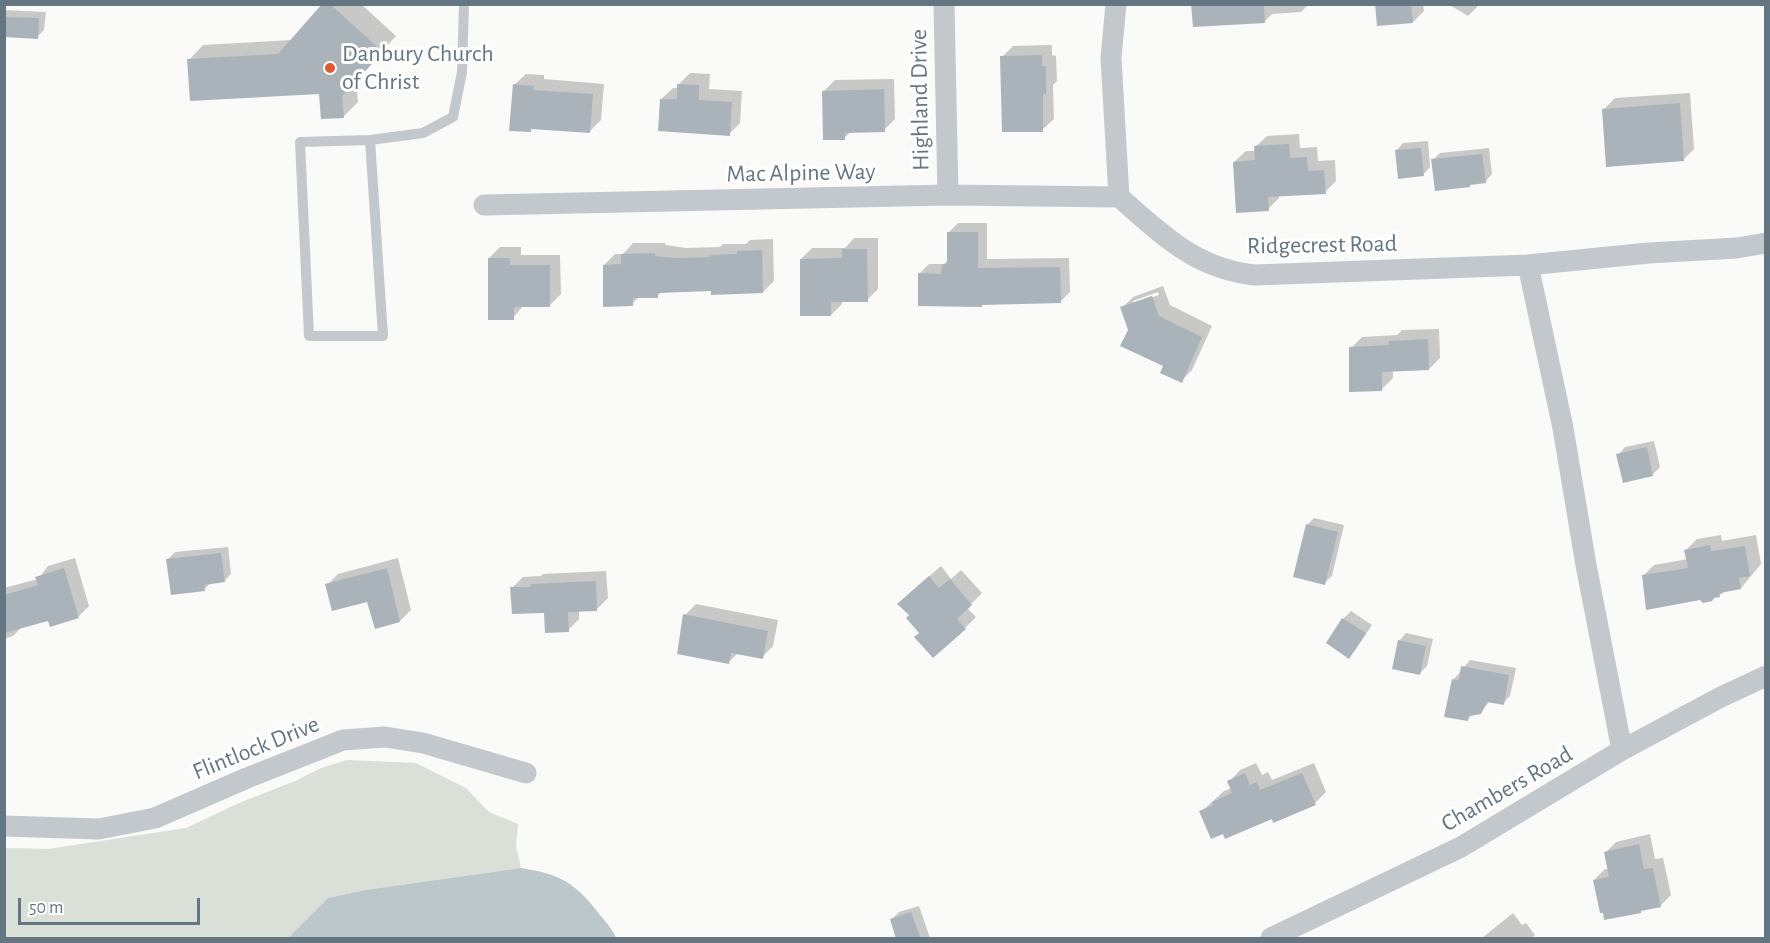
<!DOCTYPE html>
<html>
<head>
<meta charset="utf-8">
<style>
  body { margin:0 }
  #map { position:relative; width:1770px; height:943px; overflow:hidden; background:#fafaf8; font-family:"Alegreya Sans",sans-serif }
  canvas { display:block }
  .frame { position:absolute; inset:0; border:6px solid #657683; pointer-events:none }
  .scale { position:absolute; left:18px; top:898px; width:182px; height:27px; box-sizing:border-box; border:3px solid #657683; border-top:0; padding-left:8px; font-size:18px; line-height:21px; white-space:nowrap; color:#657683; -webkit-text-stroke:4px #fff; paint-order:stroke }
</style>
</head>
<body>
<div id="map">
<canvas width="1770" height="943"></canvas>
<div class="frame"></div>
<div class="scale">50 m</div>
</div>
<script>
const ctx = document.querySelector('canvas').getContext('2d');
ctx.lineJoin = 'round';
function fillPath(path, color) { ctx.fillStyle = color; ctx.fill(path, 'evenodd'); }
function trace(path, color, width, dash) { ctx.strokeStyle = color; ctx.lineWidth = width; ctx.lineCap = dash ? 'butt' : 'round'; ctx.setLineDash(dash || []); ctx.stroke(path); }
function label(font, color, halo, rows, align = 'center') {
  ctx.font = font + ' "Alegreya Sans",sans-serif'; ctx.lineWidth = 6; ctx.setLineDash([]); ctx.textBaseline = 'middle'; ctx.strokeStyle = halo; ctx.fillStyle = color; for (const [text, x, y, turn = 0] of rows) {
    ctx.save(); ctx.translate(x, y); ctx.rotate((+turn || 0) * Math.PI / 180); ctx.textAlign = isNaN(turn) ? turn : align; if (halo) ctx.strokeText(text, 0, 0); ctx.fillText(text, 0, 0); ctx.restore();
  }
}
fillPath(new Path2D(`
  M 347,760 L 416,763 L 466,788 L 489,812 L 518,824 L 516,846 L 521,868 L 365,890 L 328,898 L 288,938 L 5,938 L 5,848 L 48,849 L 186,828 L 239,803 L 295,781 L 321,768 Z`), '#dadfd7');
fillPath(new Path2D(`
  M 521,868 C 560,874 576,883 600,915 C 606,922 613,930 616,938 L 288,938 L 328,898 L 365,890 Z`), '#bbc7cb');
fillPath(new Path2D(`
  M 324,4 L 361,4 L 396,36 L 356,80 L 358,102 L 343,117 L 321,92 L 189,60 L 203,45 L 292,40 Z
  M 1193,4 L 1309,4 L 1301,12 L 1272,14 L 1265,21 Z
  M 1377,4 L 1423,4 L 1424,11 L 1413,22 Z
  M 1448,4 L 1480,4 L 1468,16 Z
  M 4,10 L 46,12 L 44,30 L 37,37 L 4,35 Z
  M 1052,45 L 1052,55 L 1056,56 L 1057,81 L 1053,85 L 1054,119 L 1042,130 L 1002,57 L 1013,46 Z
  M 690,73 L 710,74 L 709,89 L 742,91 L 740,123 L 729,134 L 661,99 L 673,88 L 678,88 L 679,84 Z
  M 526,74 L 544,75 L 544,79 L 604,84 L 601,120 L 590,131 L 534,127 L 530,131 L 514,85 Z
  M 894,79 L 895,119 L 884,130 L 852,131 L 844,138 L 824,91 L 835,80 Z
  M 1690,93 L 1694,149 L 1683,160 L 1604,109 L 1615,98 Z
  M 1299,134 L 1300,148 L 1317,147 L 1318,161 L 1335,160 L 1336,181 L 1325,192 L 1279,195 L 1279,198 L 1268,209 L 1234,162 L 1246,151 L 1256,151 L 1255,147 L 1267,136 Z
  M 1428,141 L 1430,167 L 1423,175 L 1396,151 L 1403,143 Z
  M 1489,148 L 1492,174 L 1485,182 L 1472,183 L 1469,186 L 1433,160 L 1440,153 Z
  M 958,223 L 987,223 L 987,259 L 1069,258 L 1070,292 L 1060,302 L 983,304 L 982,305 L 920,273 L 929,264 L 944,264 L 948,260 L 948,233 Z
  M 854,238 L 878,238 L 878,289 L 867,300 L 842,301 L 842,304 L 831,315 L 801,259 L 812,248 L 845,248 Z
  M 773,239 L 774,281 L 763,292 L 713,289 L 663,291 L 657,296 L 640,296 L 632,304 L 604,265 L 615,254 L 623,254 L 633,243 L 665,243 L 665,245 L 686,248 L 720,247 L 723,244 L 746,244 L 750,240 Z
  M 500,247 L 521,247 L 521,255 L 560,255 L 561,294 L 550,305 L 524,305 L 513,318 L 489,258 Z
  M 1163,286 L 1170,305 L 1212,326 L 1192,370 L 1181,381 L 1129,330 L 1122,308 L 1133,297 ZM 1158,292 L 1159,295 L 1133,304 L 1133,301 Z
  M 1439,329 L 1440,358 L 1429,369 L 1393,370 L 1393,378 L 1382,389 L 1351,348 L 1362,337 L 1397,335 L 1402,330 Z
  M 1654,441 L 1660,467 L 1653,474 L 1618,455 L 1625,447 Z
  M 1314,518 L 1344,525 L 1332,576 L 1324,583 L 1307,525 Z
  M 1721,535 L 1722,541 L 1756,535 L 1761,564 L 1741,588 L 1725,590 L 1719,596 L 1643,576 L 1654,565 L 1688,559 L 1686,550 L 1697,539 Z
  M 228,547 L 231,574 L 224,581 L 211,582 L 204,590 L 168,559 L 175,552 Z
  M 75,558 L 89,606 L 78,617 L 49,619 L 23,626 L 13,636 L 4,639 L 4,588 L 38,579 L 48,566 Z
  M 398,558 L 411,610 L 400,621 L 376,627 L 368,600 L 327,585 L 338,574 Z
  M 941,566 L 951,579 L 961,570 L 982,593 L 967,608 L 976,617 L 965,628 L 921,632 L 910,615 L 910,593 Z
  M 606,571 L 608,598 L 597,609 L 579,610 L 579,619 L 568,630 L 512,588 L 523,577 L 541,576 L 543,574 Z
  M 696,604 L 778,620 L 773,646 L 762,657 L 738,653 L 728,663 L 685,615 Z
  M 1351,611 L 1372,625 L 1356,649 L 1349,657 L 1328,643 L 1344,618 Z
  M 1406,633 L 1433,639 L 1427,666 L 1420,673 L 1399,641 Z
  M 1470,660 L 1516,668 L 1510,696 L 1503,703 L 1490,701 L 1480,713 L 1473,714 L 1467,720 L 1454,679 Z
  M 1256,763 L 1262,775 L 1268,772 L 1272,780 L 1314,763 L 1326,792 L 1315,803 L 1223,832 L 1201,812 L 1224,791 L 1232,788 L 1229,782 L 1240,770 Z
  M 1650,834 L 1655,859 L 1663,858 L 1671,895 L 1660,906 L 1643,909 L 1640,912 L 1594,880 L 1605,869 L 1609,869 L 1605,853 L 1616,842 Z
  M 919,906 L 930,938 L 898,938 L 891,920 L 899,912 Z
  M 1513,913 L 1522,925 L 1526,923 L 1535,935 L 1531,938 L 1482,938 Z`), '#0003');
fillPath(new Path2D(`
  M 322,4 L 330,4 L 383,52 L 342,96 L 344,118 L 321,119 L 319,94 L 190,101 L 187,59 L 278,54 Z
  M 1191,4 L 1264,4 L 1265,23 L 1193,27 Z
  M 1375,4 L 1411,4 L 1413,23 L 1377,26 Z
  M 4,17 L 39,18 L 38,39 L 4,37 Z
  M 1042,55 L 1042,66 L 1046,66 L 1046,94 L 1043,94 L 1043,132 L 1002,132 L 1000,56 Z
  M 513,84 L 534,86 L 534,90 L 593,94 L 590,133 L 531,129 L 531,132 L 509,131 Z
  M 677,84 L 699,85 L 699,100 L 732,102 L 730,136 L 658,131 L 660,99 L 677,99 Z
  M 884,89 L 885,132 L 845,133 L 845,140 L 823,140 L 822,91 Z
  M 1680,103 L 1684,161 L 1606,167 L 1602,109 Z
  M 1289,144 L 1290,158 L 1307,157 L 1308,171 L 1324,170 L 1326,194 L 1268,197 L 1269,211 L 1236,213 L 1233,162 L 1255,160 L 1254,146 Z
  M 1421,148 L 1424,176 L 1398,179 L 1395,150 Z
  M 1482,154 L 1486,183 L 1470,185 L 1470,187 L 1435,191 L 1431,159 Z
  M 947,232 L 978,232 L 978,268 L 1060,267 L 1061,303 L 982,305 L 982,307 L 918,306 L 918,273 L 941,274 L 942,264 L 947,264 Z
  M 842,249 L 867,249 L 868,302 L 831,302 L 831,316 L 800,316 L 800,259 L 842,258 Z
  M 762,250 L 763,293 L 711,295 L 711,291 L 658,293 L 658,298 L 633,298 L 633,306 L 603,307 L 603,265 L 621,264 L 621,254 L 655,253 L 655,256 L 675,258 L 710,257 L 710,255 L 737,254 L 737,251 Z
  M 488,258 L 510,258 L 510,265 L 550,265 L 550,307 L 514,307 L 514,320 L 488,320 Z
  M 1152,296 L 1159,316 L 1202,337 L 1182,383 L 1160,373 L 1163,366 L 1120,346 L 1128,330 L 1120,307 Z
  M 1428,339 L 1429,370 L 1382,372 L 1382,391 L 1349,392 L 1349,347 L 1389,345 L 1389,341 Z
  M 1647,447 L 1653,476 L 1623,483 L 1616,454 Z
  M 1306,524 L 1338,532 L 1325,585 L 1293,577 Z
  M 1710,545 L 1711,551 L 1745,546 L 1750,576 L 1739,578 L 1741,589 L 1725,592 L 1719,594 L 1720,597 L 1714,598 L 1712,601 L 1703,603 L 1700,600 L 1646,610 L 1642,575 L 1688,568 L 1684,550 Z
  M 221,553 L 225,582 L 204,585 L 205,591 L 171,595 L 166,559 Z
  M 64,568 L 79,618 L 50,627 L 48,621 L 4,633 L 4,595 L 38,585 L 35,577 Z
  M 387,568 L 400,622 L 375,629 L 367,602 L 332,611 L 325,584 Z
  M 929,576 L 939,588 L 950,579 L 972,605 L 957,619 L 966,629 L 933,658 L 914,637 L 919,633 L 906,618 L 909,615 L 897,604 Z
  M 596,581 L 597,611 L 568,612 L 569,632 L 545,633 L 544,613 L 512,614 L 510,587 L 530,587 L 531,584 Z
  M 683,614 L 768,631 L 763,659 L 731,653 L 729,664 L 677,654 Z
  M 1342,618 L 1366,633 L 1349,659 L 1326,643 Z
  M 1398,640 L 1426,646 L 1420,675 L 1392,669 Z
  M 1461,666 L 1509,675 L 1504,705 L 1487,702 L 1481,714 L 1469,716 L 1468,721 L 1444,717 L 1452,679 L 1459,680 Z
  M 1245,773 L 1250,785 L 1257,782 L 1260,790 L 1302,773 L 1316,805 L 1273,823 L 1272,819 L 1225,839 L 1223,834 L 1211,839 L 1199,811 L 1213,805 L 1212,802 L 1232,793 L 1227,781 Z
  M 1639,844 L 1644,869 L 1653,868 L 1661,907 L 1641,911 L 1641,913 L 1604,920 L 1603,913 L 1600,913 L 1593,880 L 1609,877 L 1604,852 Z
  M 911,912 L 921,939 L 896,939 L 890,919 Z`), '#aab3b9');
trace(new Path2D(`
  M 370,140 L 383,336 L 309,336 L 300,142 L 370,140 L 423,133 L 453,117 L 462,72 L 464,4`), '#c3c8cc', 10);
trace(new Path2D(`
  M 944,4 L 948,195
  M 1116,4 L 1111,58 L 1119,197 C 1162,234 1195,269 1255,275 L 1528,265 L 1649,253 L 1737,248 L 1766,243
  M 484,205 L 948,195 L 1119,197
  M 1528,265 L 1563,428 L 1586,565 L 1622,750
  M 4,826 L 99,829 L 155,818 L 247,778 L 343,740 L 385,737 L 423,743 L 526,773
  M 1271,938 L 1461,847 L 1622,750 L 1721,697 L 1766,676`), '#c3c8cc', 21);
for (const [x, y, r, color] of [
  [330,68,6,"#e4572e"]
]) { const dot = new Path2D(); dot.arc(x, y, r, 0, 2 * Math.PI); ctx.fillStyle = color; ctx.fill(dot); trace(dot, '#fff', 2); }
label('24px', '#657683', '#fff', [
  ["Danbury Church",342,54],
  ["of Christ",342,82]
], 'left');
label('24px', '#657683', '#fff', [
  ["Highland Drive",920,100,-91],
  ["Mac Alpine Way",801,173,-1],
  ["Ridgecrest Road",1322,245,-1],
  ["Flintlock Drive",256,748,-22],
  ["Chambers Road",1507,789,-30]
]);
</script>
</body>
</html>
